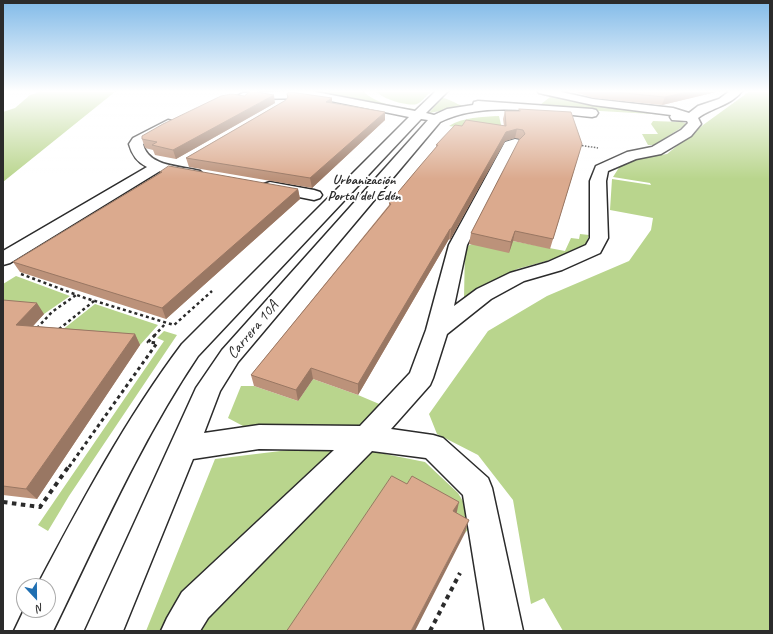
<!DOCTYPE html>
<html>
<head>
<meta charset="utf-8">
<style>
  body { margin:0 }
  #map { position:relative; width:773px; height:634px; overflow:hidden; background:#fff; font-family:Caveat,sans-serif }
  canvas { display:block }
  .frame { position:absolute; inset:0; border:4px solid #2b2b2b; pointer-events:none }
  .north { position:absolute; left:16px; top:578px; width:40px; height:40px; box-sizing:border-box; background:#fff; border:1px solid #aaa; border-radius:50%; rotate:158deg; font-size:11px; font-weight:700; line-height:16px; text-align:center; color:#2b2b2b }
  .north::after { content:''; display:block; margin:auto; width:14px; height:18px; background:#1f6fb2; clip-path:polygon(50% 0,100% 100%,50% 72%,0 100%) }
</style>
</head>
<body>
<div id="map">
<canvas width="773" height="634"></canvas>
<div class="frame"></div>
<div class="north">N</div>
</div>
<script>
const ctx = document.querySelector('canvas').getContext('2d');
ctx.lineJoin = 'round';
function fillPath(path, color) { ctx.fillStyle = color; ctx.fill(path, 'evenodd'); }
function trace(path, color, width, dash) { ctx.strokeStyle = color; ctx.lineWidth = width; ctx.lineCap = dash ? 'butt' : 'round'; ctx.setLineDash(dash || []); ctx.stroke(path); }
function label(font, color, halo, rows, align = 'center') {
  ctx.font = font + ' Caveat,sans-serif'; ctx.lineWidth = 4; ctx.setLineDash([]); ctx.textBaseline = 'middle'; ctx.strokeStyle = halo; ctx.fillStyle = color; for (const [text, x, y, turn = 0] of rows) {
    ctx.save(); ctx.translate(x, y); ctx.rotate((+turn || 0) * Math.PI / 180); ctx.textAlign = isNaN(turn) ? turn : align; if (halo) ctx.strokeText(text, 0, 0); ctx.fillText(text, 0, 0); ctx.restore();
  }
}
fillPath(new Path2D(`
  M 43,91 L 116,91 L 3,182 L 3,112 L 15,108 L 30,95 Z
  M 333,91 L 363,91 C 376,104 396,107 415,109 L 409,116 L 339,103 L 332,106 L 315,94 Z
  M 376,91 L 431,91 C 427,95 422,102 417,104 C 408,107 380,98 376,91 Z
  M 750,91 L 770,91 L 770,631 L 563,631 L 544,598 L 531,604 L 513,500 L 478,455 L 437,434 L 429,414 L 488,331 L 547,296 L 629,261 L 651,230 L 653,218 L 610,210 L 612,179 L 651,185 L 650,183 L 613,177 L 620,166 L 629,162 L 643,158 L 667,154 L 703,125 Z
  M 553,96 L 591,105 L 669,115 L 549,108 L 540,105 L 550,97 Z
  M 442,98 C 448,98 456,104 463,106 L 462,107 L 429,113 Z
  M 499,116 L 502,129 L 493,132 L 449,126 C 463,117 482,117 499,116 Z
  M 653,121 L 682,122 L 687,124 L 654,145 L 648,145 L 642,134 L 658,134 L 651,124 Z
  M 580,234 L 589,235 L 586,244 L 561,257 L 517,269 L 464,298 L 465,247 L 472,244 L 513,241 L 565,251 L 571,238 L 579,239 Z
  M 16,276 L 70,296 L 44,314 L 3,311 L 3,284 Z
  M 95,304 L 158,325 L 140,345 L 52,338 Z
  M 164,331 L 177,335 L 69,496 L 48,531 L 38,525 L 164,341 L 157,338 Z
  M 313,379 L 358,395 L 384,406 L 360,426 L 293,424 L 243,426 L 228,418 L 241,386 L 254,386 L 298,401 Z
  M 305,448 L 375,452 L 425,462 L 458,493 L 475,521 L 465,533 L 451,525 L 298,631 L 146,631 L 215,459 Z`), '#b9d58d');
const minor = new Path2D(`
  M 303,91 L 316,92 L 415,111 L 436,91 L 448,91 L 426,113 L 434,115 L 447,109 L 473,105 L 474,102 L 478,101 L 592,109 L 596,110 L 598,113 L 596,116 L 592,117 C 544,113 485,100 440,122 L 238,362 L 220,391 L 204,433 L 259,425 L 360,426 L 410,373 L 426,330 L 449,245 L 505,142 L 515,139 L 520,140 L 522,143 L 516,148 L 467,245 L 454,306 L 477,289 L 510,273 L 548,262 L 586,245 L 590,238 L 590,181 L 596,166 L 627,152 L 652,147 L 681,130 L 688,123 L 687,121 L 672,120 L 670,117 L 671,115 L 593,105 L 539,93 L 538,91 L 557,91 L 593,99 L 673,108 L 689,113 L 698,106 L 719,99 L 730,91 L 742,91 C 732,105 711,108 698,118 L 701,124 L 691,136 L 661,154 L 636,159 L 608,171 L 606,181 L 608,238 L 600,253 L 562,270 L 524,281 L 491,299 L 447,334 L 433,378 L 430,385 L 391,429 L 433,435 L 443,438 L 488,478 L 492,488 L 523,631 L 485,631 L 463,495 L 426,458 L 372,451 L 208,618 L 200,631 L 161,631 L 167,618 L 182,592 L 334,450 L 259,449 L 193,459 L 123,631 L 85,631 L 196,388 L 222,350 L 428,120 L 421,119 L 198,356 C 139,444 99,537 53,631 L 14,631 L 24,610 L 48,610 L 48,586 L 37,586 C 81,503 125,420 182,344 L 409,117 L 316,98 L 243,99 L 237,96 L 243,93 Z
  M 168,120 L 172,121 L 174,124 L 172,127 L 143,144 C 148,167 181,166 200,171 L 203,174 L 200,177 L 195,179 L 160,171 L 10,263 L 3,265 L 3,251 L 147,167 C 137,162 132,155 129,144 L 133,138 Z
  M 270,182 L 314,190 L 320,192 L 322,195 L 320,198 L 314,200 L 264,190 L 262,187 L 264,184 Z`);
trace(minor, '#2b2b2b', 3);
trace(new Path2D(`
  M 579,145 L 598,148`), '#2b2b2b', 1.5, [1.5, 1.5]);
trace(new Path2D(`
  M 21,274 L 85,298 L 174,325 L 212,291
  M 37,328 L 52,312 L 76,295
  M 59,329 L 94,301
  M 154,336 L 166,323`), '#2b2b2b', 2.5, [3, 3]);
trace(new Path2D(`
  M 69,467 L 157,343 L 148,342 L 155,335`), '#2b2b2b', 3, [3.5, 3.5]);
trace(new Path2D(`
  M 3,502 L 40,507 L 69,466
  M 430,631 L 460,573`), '#2b2b2b', 4, [4.5, 4.5]);
fillPath(minor, '#fff');
fillPath(new Path2D(`
  M 572,91 L 720,91 L 662,105 L 593,98 Z
  M 287,94 L 332,103 L 385,120 L 312,188 L 189,167 L 186,158 L 286,100 L 287,98 Z
  M 275,103 L 176,159 L 155,155 L 153,150 L 145,148 L 142,139 Z
  M 519,109 L 582,144 L 550,249 L 513,241 L 509,253 L 469,244 L 471,233 L 520,139 L 515,138 L 505,141 L 450,240 L 449,239 L 358,395 L 313,379 L 298,401 L 254,386 L 251,375 L 389,205 L 389,203 L 436,147 L 436,145 L 462,126 L 504,126 L 503,119 L 505,111 L 519,111 Z
  M 160,172 L 298,189 L 300,199 L 166,319 L 20,272 L 13,262 L 160,173 Z
  M 3,300 L 44,314 L 33,326 L 135,334 L 140,345 L 37,499 L 3,495 Z`), '#bc927a');
fillPath(new Path2D(`
  M 692,91 L 720,91 L 662,105 L 665,97 Z
  M 274,95 L 275,103 L 176,159 L 173,150 Z
  M 332,98 L 332,106 L 326,102 Z
  M 385,112 L 385,120 L 312,188 L 310,178 Z
  M 517,129 L 515,138 L 505,141 L 450,240 L 451,229 L 506,132 Z
  M 298,189 L 300,199 L 166,319 L 162,308 Z
  M 450,229 L 449,239 L 358,395 L 358,384 Z
  M 515,231 L 513,241 L 509,253 L 511,242 Z
  M 37,303 L 44,314 L 24,336 L 16,325 Z
  M 135,334 L 140,345 L 37,499 L 26,489 Z
  M 311,368 L 313,379 L 298,401 L 296,390 Z
  M 459,502 L 456,516 L 453,511 Z
  M 469,520 L 465,533 L 415,631 L 411,631 Z`), '#997763');
const building = new Path2D(`
  M 251,91 L 274,95 L 173,150 L 152,145 L 157,142 L 142,139 L 142,136 L 163,124 L 221,96 L 232,94 L 244,96 Z
  M 606,91 L 692,91 L 665,97 Z
  M 290,92 L 332,98 L 326,102 L 385,112 L 310,178 L 186,158 L 286,100 L 288,97 L 287,94 Z
  M 519,109 L 571,112 L 582,144 L 553,239 L 515,231 L 511,242 L 471,233 L 519,140 L 525,134 L 523,130 L 517,129 L 506,132 L 451,229 L 450,229 L 358,384 L 311,368 L 296,390 L 251,375 L 391,204 L 389,203 L 420,166 L 438,145 L 436,145 L 455,125 L 462,126 L 466,120 L 506,126 L 505,111 L 520,111 Z
  M 169,166 L 298,189 L 162,308 L 13,262 L 162,172 L 160,172 Z
  M 3,300 L 37,303 L 16,325 L 135,334 L 26,489 L 3,486 Z
  M 392,476 L 407,484 L 412,476 L 459,502 L 453,511 L 469,520 L 411,631 L 287,631 Z`);
fillPath(building, '#dbaa8e');
trace(building, '#997763', 1);
const sky = ctx.createLinearGradient(0, 0, 0, 179);
sky.addColorStop(0, '#81bae8');
sky.addColorStop(0.51, '#fff');
sky.addColorStop(1, '#ffffff00');
ctx.fillStyle = sky;
ctx.fillRect(0, 0, 773, 179);
label('bold 14px', '#2b2b2b', '#fff', [
  ["Urbanización",364,180],
  ["Portal del Edén",364,196]
]);
label('16px', '#2b2b2b', '#fff', [
  ["Carrera 10A",253,330,-50]
]);
</script>
</body>
</html>
